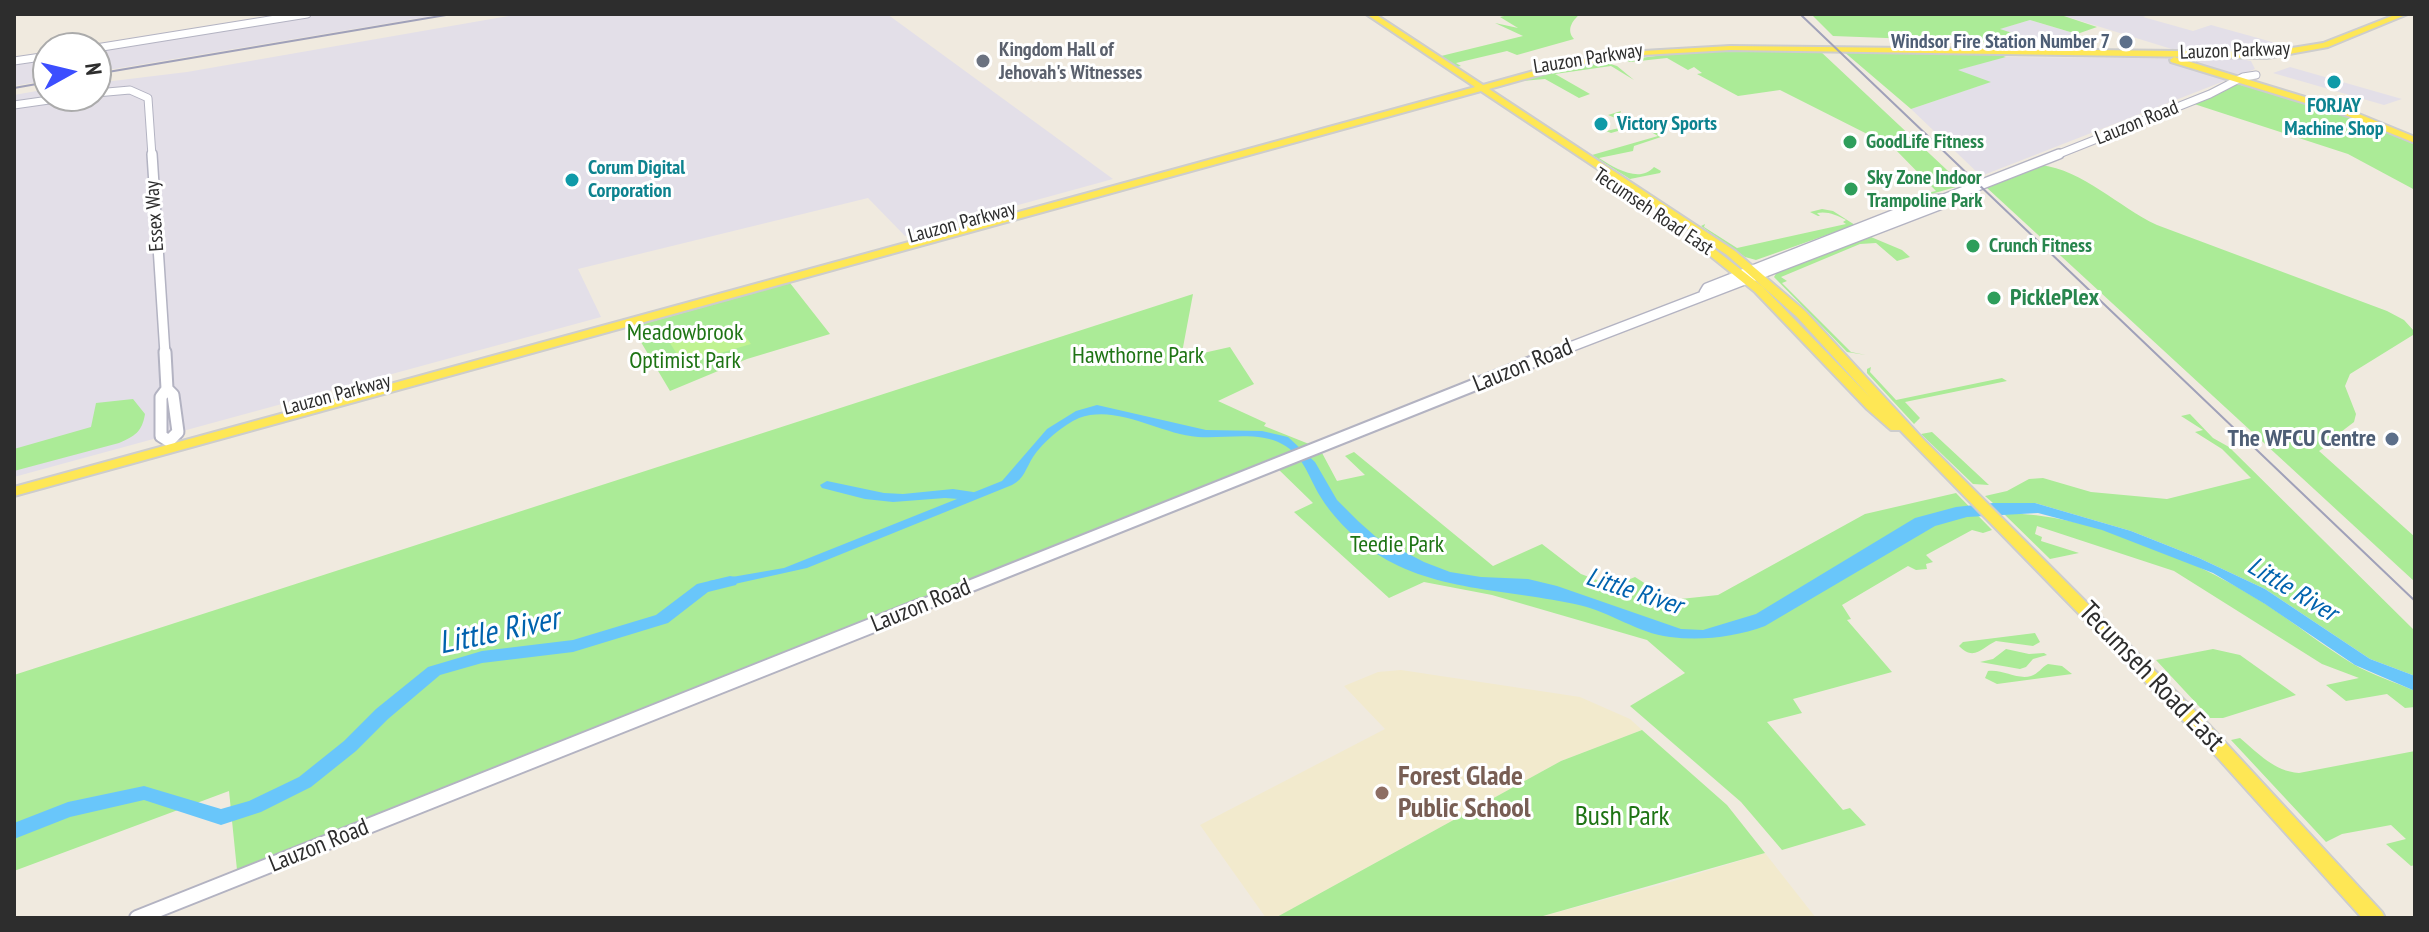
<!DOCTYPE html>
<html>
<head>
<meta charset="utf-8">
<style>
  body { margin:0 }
  #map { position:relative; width:2429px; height:932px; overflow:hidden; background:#f0eadf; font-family:"PT Sans Narrow",sans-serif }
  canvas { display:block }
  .frame { position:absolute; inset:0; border:16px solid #2d2d2d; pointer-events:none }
  .north { position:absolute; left:32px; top:32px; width:80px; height:80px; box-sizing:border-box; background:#fff; border:2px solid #ababab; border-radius:50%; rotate:82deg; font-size:22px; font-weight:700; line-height:32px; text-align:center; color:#2d2d2d }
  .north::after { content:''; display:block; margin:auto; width:28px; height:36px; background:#3c4eff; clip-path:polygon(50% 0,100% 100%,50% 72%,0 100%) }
</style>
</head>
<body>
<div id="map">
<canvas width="2429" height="932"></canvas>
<div class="frame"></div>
<div class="north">N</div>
</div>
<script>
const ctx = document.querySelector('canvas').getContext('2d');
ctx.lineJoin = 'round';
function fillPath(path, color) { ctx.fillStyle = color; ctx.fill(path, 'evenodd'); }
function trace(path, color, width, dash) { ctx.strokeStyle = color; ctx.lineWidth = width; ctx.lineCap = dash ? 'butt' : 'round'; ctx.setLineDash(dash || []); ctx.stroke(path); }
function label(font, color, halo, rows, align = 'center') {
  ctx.font = font + ' "PT Sans Narrow",sans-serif'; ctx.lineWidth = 6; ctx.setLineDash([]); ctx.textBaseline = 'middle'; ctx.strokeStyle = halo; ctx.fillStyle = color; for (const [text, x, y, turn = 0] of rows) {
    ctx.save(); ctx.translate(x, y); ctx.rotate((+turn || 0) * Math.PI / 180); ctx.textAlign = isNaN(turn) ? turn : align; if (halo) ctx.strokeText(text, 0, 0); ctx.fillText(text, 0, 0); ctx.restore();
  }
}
fillPath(new Path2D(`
  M 312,14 L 444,14 L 96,72 L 96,50 Z
  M 520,14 L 887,14 L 1113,179 L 905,236 L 868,198 L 578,269 L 601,317 L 14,477 L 14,95 L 48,89 L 48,96 L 96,96 L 96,83 L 187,72 Z
  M 2058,14 L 2150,14 L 2143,17 L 2193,31 L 2211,25 L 2283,45 L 2284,48 L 2175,50 Z
  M 2030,20 L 2077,34 L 2046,44 L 1999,29 Z
  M 2006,57 L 2241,59 L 2251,61 L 2255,69 L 1981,176 L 1911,109 L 1990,82 L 1956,70 Z
  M 48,58 L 48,80 L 14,86 L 14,63 Z
  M 2290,67 L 2402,99 L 2384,105 L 2273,73 Z`), '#e3dfe8');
fillPath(new Path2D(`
  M 1401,670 L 1580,697 L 1630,719 L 1642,730 L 1561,761 L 1275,918 L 1266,918 L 1200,825 L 1385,729 L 1344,686 L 1378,672 Z
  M 1765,853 L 1816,918 L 1536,918 L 1674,881 Z`), '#f2eacd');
fillPath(new Path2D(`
  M 1512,14 L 1580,14 C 1572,21 1566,30 1574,39 L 1517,55 L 1507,51 L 1456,63 L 1461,66 L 1457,67 L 1441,56 L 1523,36 L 1495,23 L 1518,28 L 1500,17 Z
  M 1811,14 L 2058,14 L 2097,27 L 2077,34 L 2030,20 L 2000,29 L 2046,44 L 1833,36 Z
  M 1763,50 L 1820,51 L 1963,185 L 1917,198 L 1913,196 L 1936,191 L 1893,147 L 1780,90 L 1738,96 L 1697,74 L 1702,73 L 1694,67 L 1688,70 L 1667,58 L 1630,62 L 1625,60 L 1694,51 Z
  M 1843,51 L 1998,54 L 2006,57 L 1958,70 L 1991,82 L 1911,109 Z
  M 1604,62 L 1617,66 L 1634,80 L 1611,66 L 1555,74 L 1590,94 L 1579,98 L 1545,79 L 1522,81 L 1547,73 Z
  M 2233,83 L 2351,114 L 2415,140 L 2415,190 L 2348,154 L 2188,102 Z
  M 1621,111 L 1620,114 L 1664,136 L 1634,146 L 1633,151 L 1599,158 C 1616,169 1640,183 1654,167 L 1661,171 L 1660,173 L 1630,179 L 1592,155 L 1658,136 L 1639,125 L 1611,133 L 1606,131 L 1633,125 L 1608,115 Z
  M 2040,165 C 2084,170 2118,207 2157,225 L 2387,311 L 2404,320 L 2414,331 L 2413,335 L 2350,374 L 2345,386 L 2356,414 L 2354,422 L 2337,435 L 2334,449 L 2327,446 L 2319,451 L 2415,537 L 2415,582 L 1986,187 Z
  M 1822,209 L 1833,211 L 1855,225 L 1756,260 L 1745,257 L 1701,226 L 1705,224 L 1704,227 L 1737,248 L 1846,224 L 1843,222 L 1846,220 C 1836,215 1828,211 1817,213 L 1820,216 L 1818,216 L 1810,212 Z
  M 1871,237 L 1902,250 L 1910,257 L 1897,261 L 1876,243 L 1860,244 L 1781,277 L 1787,281 L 1782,283 L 1851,352 L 1866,355 L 1847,352 L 1774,277 L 1777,272 Z
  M 790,283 L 830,334 L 747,359 L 670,391 L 632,327 Z
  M 1193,294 L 1181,358 L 1230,347 L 1254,384 L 1218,401 L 1266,423 L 1264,426 L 1314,446 L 237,870 L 229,791 L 14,871 L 14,675 Z
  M 1871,367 L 1870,372 L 1896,400 L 2002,378 L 2007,381 L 1905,402 L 1920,418 L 1914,424 L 1867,373 L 1867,369 Z
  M 133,399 L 145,414 C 142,432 135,436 119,443 L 14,471 L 14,449 L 91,427 L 96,403 Z
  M 2190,414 L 2213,438 L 2229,447 L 2415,631 L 2415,676 L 2370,659 L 2265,589 L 2199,558 L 2131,531 L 2035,503 L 1993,503 L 1985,496 L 2007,491 L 2029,479 L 2043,478 L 2091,492 L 2167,499 L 2251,478 L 2222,449 L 2195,432 L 2203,430 L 2181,416 Z
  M 1932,432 L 1989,485 L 1973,484 L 1921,434 Z
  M 1321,451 L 1337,481 L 1365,475 L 1345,456 L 1354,452 L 1493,566 L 1542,544 L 1581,574 L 1613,586 L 1635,577 L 1671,600 L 1718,595 L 1865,514 L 1956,493 L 1992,530 L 1983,533 L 1972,530 L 1926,555 L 1933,562 L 1926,564 L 1927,569 L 1916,570 L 1908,566 L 1842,605 L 1851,619 L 1847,620 L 1892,672 L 1793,699 L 1802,713 L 1767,722 L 1843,810 L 1850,808 L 1866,825 L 1782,850 L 1741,802 L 1630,706 L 1685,673 L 1647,640 L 1492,595 L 1424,582 L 1389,598 L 1294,512 L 1313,503 L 1276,467 Z
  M 2003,513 C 2090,514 2194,558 2267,605 C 2296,624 2323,646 2353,664 C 2372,675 2395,682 2415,691 L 2415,707 L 2405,708 L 2387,694 L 2346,701 L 2326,685 L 2359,678 L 2322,664 L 2174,571 L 2037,526 L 2035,534 L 2042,537 L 2041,541 L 2079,553 L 2050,559 Z
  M 2035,633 L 2040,642 L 2033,646 L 1996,641 C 1983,647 1974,662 1959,646 L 1963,642 Z
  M 2006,649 L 2029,654 L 2044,653 L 2047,655 L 2033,659 L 2026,667 L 2020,669 L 1980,662 L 1993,659 Z
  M 2213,649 L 2240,655 L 2296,695 L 2223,718 L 2210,718 L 2156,660 Z
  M 2048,664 L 2062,666 L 2072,674 L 1997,684 L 1985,678 L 1988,671 C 2003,669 2017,680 2031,676 C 2038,674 2042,667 2048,664 Z
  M 1642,730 L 1727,805 L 1765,853 L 1536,918 L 1275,918 L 1561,761 Z
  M 2240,738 C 2259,754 2274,771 2299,773 L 2415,751 L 2415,865 L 2411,866 L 2386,844 L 2406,839 L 2391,825 L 2342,834 L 2326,842 L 2231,740 Z`), '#abeb97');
fillPath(new Path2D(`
  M 737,324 L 751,344 L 683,364 L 670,343 Z`), '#c0f392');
fillPath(new Path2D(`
  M 1097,405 L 1206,430 L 1262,431 L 1288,437 L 1315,462 L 1337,500 L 1358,521 L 1376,537 L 1424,562 L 1450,572 L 1481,577 L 1528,579 L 1557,586 L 1681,629 L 1703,630 L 1756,614 L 1915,518 L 1956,507 L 1993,503 L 2035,503 L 2131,531 L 2199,558 L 2265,589 L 2370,659 L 2415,676 L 2415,691 L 2355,665 L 2265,604 L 2213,573 L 2102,530 L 2038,513 L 1967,517 L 1935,526 L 1765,626 C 1735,637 1702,641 1670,637 C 1637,633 1611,612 1579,605 C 1510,589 1428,592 1370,549 C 1351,535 1332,516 1320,496 C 1308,476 1304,456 1282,444 C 1258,431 1224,439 1198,437 C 1159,434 1118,404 1079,418 C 1063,425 1043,442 1033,457 C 1026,468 1024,479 1012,485 L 807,568 L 712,589 L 709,581 L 784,568 L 1002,481 L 1047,429 L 1076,411 Z`), '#69c6fa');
fillPath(new Path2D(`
  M 827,481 L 884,493 L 903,494 L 953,489 L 973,492 L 980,496 L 973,500 L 945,498 L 893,502 L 865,499 L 822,488 L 820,485 Z
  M 730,576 L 736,577 L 738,581 L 736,585 L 708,592 L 668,623 L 573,652 L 482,663 L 440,675 L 388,719 L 356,751 L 311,787 L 261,812 L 221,825 L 144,800 L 70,817 L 14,839 L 14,823 L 68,802 L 144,786 L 221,809 L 249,801 L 299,777 L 344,741 L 376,709 L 428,667 L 482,651 L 573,640 L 656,615 L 697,584 Z`), '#69c6fa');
const minorFar3 = new Path2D(`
  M 96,48 L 307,14
  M 14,61 L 48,56
  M 96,93 L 130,90 L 148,98 L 152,156
  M 14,105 L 77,96
  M 2054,156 L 2210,94 L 2243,77 L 2256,75`);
const minorFar2 = new Path2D(`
  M 152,154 L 165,354
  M 1704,293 L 1707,288 L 1931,200 L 1944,199 L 2059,154
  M 1552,354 L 1942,204 L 1944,199`);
const minorFar1 = new Path2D(`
  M 165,352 L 167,389
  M 167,389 L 173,395 L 178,432 L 169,441 L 161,436 L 161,397 Z
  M 915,608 L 1557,352`);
const minor = new Path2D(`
  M 137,918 L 921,606`);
const major = new Path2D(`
  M 1366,14 L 1375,14 L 1483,85 L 1570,61 L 1643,51 L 1730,46 L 2267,52 L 2323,43 L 2397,14 L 2408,14 L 2328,47 L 2267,58 L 1730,50 L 1643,55 L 1571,66 L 1489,89 L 1735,251 L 1805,311 L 1924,440 L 2210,726 L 2382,912 L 2385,918 L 2362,918 L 2198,736 L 1900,430 L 1891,430 L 1867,409 L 1755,292 L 1704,251 L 1704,247 L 1712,247 L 1763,287 L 1870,397 L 1797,317 L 1727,255 L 1481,91 L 14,496 L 14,487 L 1475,87 Z
  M 2174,57 L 2354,112 L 2415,137 L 2415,143 L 2348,116 L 2171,62 L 2170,60 Z`);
trace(minorFar3, '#b3b3c2', 9);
trace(minorFar2, '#b3b3c2', 12);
trace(minorFar1, '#b3b3c2', 15);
trace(minor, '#b3b3c2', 18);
trace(major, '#cdcdcd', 4);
trace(minorFar3, '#fff', 7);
trace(minorFar2, '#fff', 9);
trace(minorFar1, '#fff', 11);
trace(minor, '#fff', 14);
fillPath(major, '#fee755');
trace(new Path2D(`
  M 1800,14 L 2415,601
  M 96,74 L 452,14
  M 14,88 L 48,82`), '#a0a1b9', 2);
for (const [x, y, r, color] of [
  [2126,42,8,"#5c6f8a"],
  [983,61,8,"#6b7280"],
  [2334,82,8,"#0f9aa8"],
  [1601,124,8,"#0f9aa8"],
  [1850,142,8,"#2e9e5b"],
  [572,180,8,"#0f9aa8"],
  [1851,189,8,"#2e9e5b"],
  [1973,246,8,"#2e9e5b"],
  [1994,298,8,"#2e9e5b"],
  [2392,439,8,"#5c6f8a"],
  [1382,793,8,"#8d6e63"]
]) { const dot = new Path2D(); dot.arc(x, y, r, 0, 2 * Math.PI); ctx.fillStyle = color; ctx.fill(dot); trace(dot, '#fff', 3); }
label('bold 20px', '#4e5e75', '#fff', [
  ["Windsor Fire Station Number 7",2110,42]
], 'right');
label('bold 20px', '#5b616d', '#fff', [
  ["Kingdom Hall of",999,50],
  ["Jehovah's Witnesses",999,73]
], 'left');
label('20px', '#2d2d2d', '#fff', [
  ["Lauzon Parkway",2235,51,-2],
  ["Lauzon Parkway",1588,59,-9],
  ["Lauzon Road",2137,123,-22],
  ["Tecumseh Road East",1653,212,34],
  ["Essex Way",155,216,-94],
  ["Lauzon Parkway",962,223,-15],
  ["Lauzon Parkway",337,395,-15]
]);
label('bold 20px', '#0d838f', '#fff', [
  ["FORJAY",2334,106,"center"],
  ["Machine Shop",2334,129,"center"],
  ["Victory Sports",1617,124],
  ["Corum Digital",588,168],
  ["Corporation",588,191]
], 'left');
label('bold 20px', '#27864d', '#fff', [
  ["GoodLife Fitness",1866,142],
  ["Sky Zone Indoor",1867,178],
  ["Trampoline Park",1867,201],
  ["Crunch Fitness",1989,246]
], 'left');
label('bold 24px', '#27864d', '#fff', [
  ["PicklePlex",2010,298]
], 'left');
label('24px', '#1e7414', '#fff', [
  ["Meadowbrook",685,333],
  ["Optimist Park",685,361],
  ["Hawthorne Park",1138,356],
  ["Teedie Park",1397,545]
]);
label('24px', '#2d2d2d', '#fff', [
  ["Lauzon Road",1523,366,-22],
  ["Lauzon Road",921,606,-22],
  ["Lauzon Road",319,846,-22]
]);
label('bold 24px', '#4e5e75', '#fff', [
  ["The WFCU Centre",2376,439]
], 'right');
label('italic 26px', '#0062ae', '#fff', [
  ["Little River",2292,590,31],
  ["Little River",1634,592,18]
]);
label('28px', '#2d2d2d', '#fff', [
  ["Tecumseh Road East",2151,677,46]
]);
label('bold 28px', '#785e54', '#fff', [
  ["Forest Glade",1398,777],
  ["Public School",1398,809]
], 'left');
label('28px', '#1e7414', '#fff', [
  ["Bush Park",1622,817]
]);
label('italic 32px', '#0062ae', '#fff', [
  ["Little River",499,632,-12]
]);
</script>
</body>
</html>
